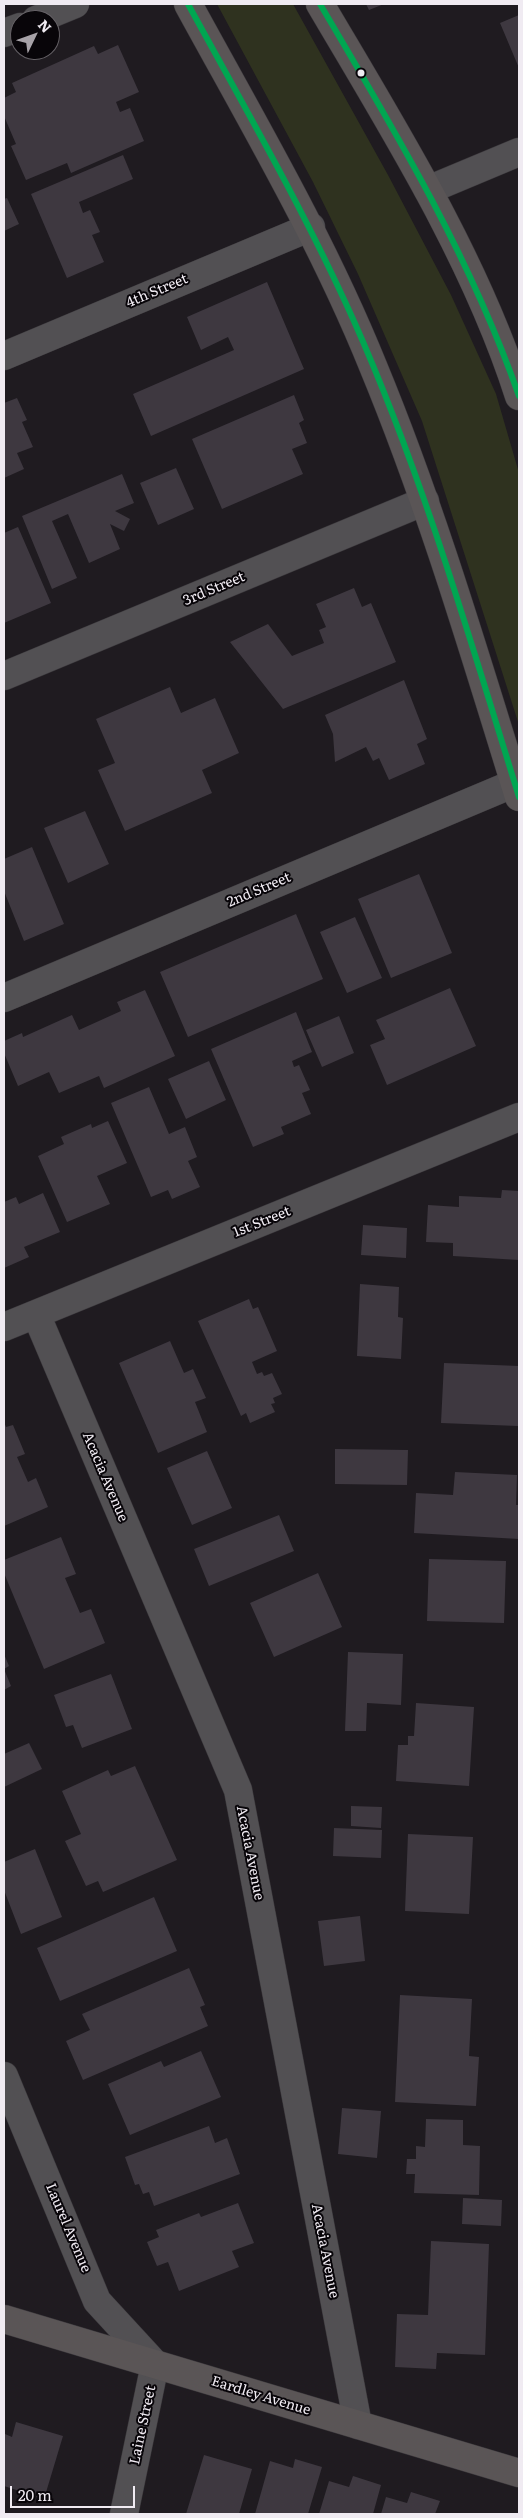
<!DOCTYPE html>
<html>
<head>
<meta charset="utf-8">
<style>
  body { margin:0 }
  #map { position:relative; width:523px; height:2518px; overflow:hidden; background:#1f1b20; font-family:Literata,serif }
  canvas { display:block }
  .frame { position:absolute; inset:0; border:5px solid #f0ebf2; pointer-events:none }
  .north { position:absolute; left:10px; top:10px; width:50px; height:50px; box-sizing:border-box; background:#080509; border:1px solid #656166; border-radius:50%; rotate:48deg; font-size:14px; font-weight:700; line-height:20px; text-align:center; color:#f0ebf2 }
  .north::after { content:''; display:block; margin:auto; width:18px; height:22px; background:#a7a2a8; clip-path:polygon(50% 0,100% 100%,50% 72%,0 100%) }
  .scale { position:absolute; left:10px; top:2486px; width:125px; height:22px; box-sizing:border-box; border:2px solid #f0ebf2; border-top:0; padding-left:6px; font-size:15px; line-height:18px; white-space:nowrap; color:#f0ebf2; -webkit-text-stroke:4px #080509; paint-order:stroke }
</style>
</head>
<body>
<div id="map">
<canvas width="523" height="2518"></canvas>
<div class="frame"></div>
<div class="north">N</div>
<div class="scale">20 m</div>
</div>
<script>
const ctx = document.querySelector('canvas').getContext('2d');
ctx.lineJoin = 'round';
function fillPath(path, color) { ctx.fillStyle = color; ctx.fill(path, 'evenodd'); }
function trace(path, color, width, dash) { ctx.strokeStyle = color; ctx.lineWidth = width; ctx.lineCap = dash ? 'butt' : 'round'; ctx.setLineDash(dash || []); ctx.stroke(path); }
function label(font, color, halo, rows, align = 'center') {
  ctx.font = font + ' Literata,serif'; ctx.lineWidth = 4; ctx.setLineDash([]); ctx.textBaseline = 'middle'; ctx.strokeStyle = halo; ctx.fillStyle = color; for (const [text, x, y, turn = 0] of rows) {
    ctx.save(); ctx.translate(x, y); ctx.rotate((+turn || 0) * Math.PI / 180); ctx.textAlign = isNaN(turn) ? turn : align; if (halo) ctx.strokeText(text, 0, 0); ctx.fillText(text, 0, 0); ctx.restore();
  }
}
fillPath(new Path2D(`
  M 217,4 L 293,4 L 388,175 L 451,295 L 496,394 L 519,473 L 519,725 L 422,421 L 358,274 L 313,182 Z`), '#2f321f');
fillPath(new Path2D(`
  M 366,4 L 384,4 L 369,10 Z
  M 519,15 L 519,68 L 500,23 Z
  M 118,45 L 139,92 L 116,102 L 120,112 L 130,108 L 144,141 L 71,173 L 67,163 L 26,180 L 11,146 L 16,144 L 4,116 L 4,98 L 16,92 L 12,83 L 94,46 L 98,54 Z
  M 123,155 L 133,179 L 79,202 L 83,213 L 90,210 L 100,232 L 92,235 L 104,262 L 67,278 L 31,194 Z
  M 7,198 L 19,224 L 4,231 L 4,199 Z
  M 267,282 L 304,369 L 151,436 L 133,394 L 234,350 L 228,337 L 201,350 L 187,317 Z
  M 294,395 L 304,420 L 299,423 L 307,443 L 292,449 L 303,474 L 222,509 L 192,439 Z
  M 17,398 L 27,420 L 22,422 L 33,447 L 17,453 L 24,469 L 4,478 L 4,403 Z
  M 176,468 L 194,509 L 158,525 L 140,483 Z
  M 122,474 L 134,503 L 115,511 L 130,519 L 124,531 L 110,524 L 120,549 L 89,563 L 68,514 L 52,521 L 77,578 L 52,589 L 22,516 Z
  M 18,527 L 51,603 L 4,623 L 4,533 Z
  M 354,588 L 362,607 L 371,603 L 396,662 L 283,709 L 230,642 L 268,624 L 292,656 L 324,643 L 319,630 L 326,627 L 316,604 Z
  M 404,680 L 427,739 L 417,744 L 425,764 L 389,780 L 379,758 L 373,761 L 366,747 L 335,762 L 333,734 L 325,715 Z
  M 170,687 L 181,713 L 215,698 L 239,753 L 202,770 L 212,793 L 125,831 L 98,770 L 115,763 L 96,719 Z
  M 85,811 L 109,864 L 68,883 L 44,828 Z
  M 32,847 L 64,924 L 24,941 L 4,891 L 4,859 Z
  M 419,874 L 452,953 L 391,978 L 358,899 Z
  M 296,914 L 323,979 L 188,1037 L 160,972 Z
  M 355,917 L 382,978 L 347,993 L 320,932 Z
  M 450,988 L 476,1046 L 387,1085 L 370,1045 L 385,1039 L 376,1020 Z
  M 145,990 L 175,1056 L 104,1088 L 99,1076 L 59,1093 L 49,1072 L 18,1086 L 4,1053 L 4,1041 L 22,1033 L 23,1037 L 72,1015 L 79,1030 L 121,1011 L 117,1002 Z
  M 296,1012 L 312,1052 L 292,1061 L 294,1067 L 299,1065 L 310,1090 L 302,1093 L 311,1114 L 281,1127 L 284,1134 L 253,1147 L 211,1049 Z
  M 339,1016 L 354,1053 L 322,1067 L 306,1030 Z
  M 209,1061 L 226,1100 L 186,1119 L 168,1079 Z
  M 149,1087 L 169,1134 L 185,1127 L 197,1157 L 188,1161 L 200,1187 L 172,1199 L 168,1190 L 151,1197 L 111,1103 Z
  M 108,1121 L 127,1163 L 97,1176 L 110,1204 L 67,1222 L 38,1156 L 64,1144 L 61,1137 L 91,1124 L 92,1128 Z
  M 502,1190 L 519,1191 L 519,1260 L 453,1256 L 453,1243 L 426,1242 L 428,1205 L 459,1207 L 459,1196 L 501,1198 Z
  M 43,1193 L 60,1232 L 24,1247 L 29,1257 L 4,1268 L 4,1202 L 16,1197 L 19,1204 Z
  M 363,1225 L 407,1228 L 406,1258 L 361,1255 Z
  M 360,1284 L 399,1287 L 398,1317 L 403,1318 L 401,1359 L 357,1356 Z
  M 249,1299 L 253,1309 L 258,1307 L 277,1351 L 252,1362 L 257,1374 L 262,1372 L 264,1376 L 272,1373 L 282,1394 L 273,1398 L 275,1403 L 271,1404 L 275,1412 L 250,1423 L 246,1413 L 241,1416 L 198,1321 Z
  M 170,1341 L 184,1373 L 193,1369 L 206,1398 L 195,1402 L 207,1432 L 158,1453 L 119,1363 Z
  M 444,1363 L 519,1366 L 518,1426 L 441,1423 Z
  M 4,1422 L 6,1427 L 13,1425 L 25,1454 L 17,1457 L 28,1482 L 36,1478 L 48,1507 L 4,1526 Z
  M 335,1449 L 408,1450 L 407,1485 L 335,1484 Z
  M 207,1451 L 232,1508 L 192,1525 L 167,1468 Z
  M 455,1472 L 517,1475 L 516,1505 L 519,1505 L 519,1539 L 414,1533 L 416,1493 L 453,1495 Z
  M 279,1515 L 294,1551 L 209,1586 L 194,1549 Z
  M 61,1537 L 76,1574 L 65,1578 L 80,1613 L 91,1609 L 105,1643 L 44,1669 L 4,1573 L 4,1560 Z
  M 429,1559 L 506,1561 L 504,1623 L 427,1621 Z
  M 318,1573 L 342,1627 L 274,1657 L 250,1603 Z
  M 348,1652 L 403,1654 L 401,1705 L 367,1703 L 366,1731 L 345,1731 Z
  M 4,1654 L 9,1666 L 4,1669 Z
  M 4,1669 L 11,1686 L 4,1690 Z
  M 111,1674 L 132,1729 L 82,1748 L 73,1725 L 66,1727 L 54,1695 Z
  M 416,1703 L 474,1707 L 469,1786 L 396,1781 L 398,1745 L 408,1745 L 408,1736 L 414,1736 Z
  M 29,1743 L 42,1769 L 4,1787 L 4,1754 Z
  M 135,1766 L 177,1860 L 103,1892 L 98,1881 L 86,1886 L 65,1841 L 81,1834 L 62,1791 L 108,1770 L 111,1776 Z
  M 351,1806 L 382,1807 L 381,1828 L 351,1826 Z
  M 334,1828 L 382,1830 L 381,1858 L 333,1856 Z
  M 408,1834 L 473,1837 L 469,1914 L 405,1911 Z
  M 35,1849 L 62,1917 L 21,1934 L 4,1890 L 4,1862 Z
  M 154,1897 L 177,1951 L 60,2001 L 37,1948 Z
  M 360,1916 L 365,1961 L 324,1966 L 318,1921 Z
  M 189,1968 L 205,2005 L 200,2007 L 208,2026 L 83,2080 L 66,2041 L 90,2030 L 82,2014 Z
  M 400,1995 L 472,1999 L 469,2056 L 479,2057 L 476,2106 L 395,2102 Z
  M 201,2051 L 221,2097 L 130,2135 L 108,2084 L 161,2061 L 164,2067 Z
  M 342,2108 L 381,2111 L 377,2158 L 338,2154 Z
  M 426,2119 L 463,2120 L 463,2145 L 480,2146 L 479,2195 L 414,2193 L 415,2174 L 406,2174 L 407,2159 L 416,2159 L 416,2146 L 425,2147 Z
  M 209,2126 L 215,2143 L 227,2138 L 240,2174 L 154,2206 L 149,2192 L 143,2194 L 139,2184 L 135,2185 L 125,2157 Z
  M 463,2198 L 502,2200 L 501,2226 L 462,2224 Z
  M 238,2203 L 254,2243 L 232,2251 L 239,2267 L 179,2291 L 168,2262 L 157,2266 L 147,2242 L 159,2237 L 156,2230 L 199,2213 L 201,2217 Z
  M 431,2241 L 489,2244 L 485,2355 L 437,2353 L 436,2369 L 395,2367 L 397,2314 L 428,2315 Z
  M 16,2422 L 63,2436 L 44,2499 L 4,2486 L 4,2440 L 5,2434 L 12,2437 Z
  M 204,2455 L 252,2469 L 239,2514 L 186,2514 Z
  M 295,2459 L 322,2467 L 308,2514 L 255,2514 L 270,2461 L 293,2468 Z
  M 353,2476 L 381,2485 L 373,2514 L 319,2514 L 329,2481 L 349,2487 Z
  M 411,2492 L 440,2501 L 435,2514 L 381,2514 L 386,2497 L 407,2503 Z`), '#3e3840');
const minor = new Path2D(`
  M 36,20 L 75,4
  M 4,33 L 20,27
  M 428,190 L 519,152
  M 4,356 L 311,227
  M 4,676 L 425,501
  M 4,998 L 515,783
  M 36,1314 L 238,1790 L 358,2425
  M 4,1327 L 519,1117
  M 4,2076 L 97,2301 L 155,2364 L 124,2514`);
const secondary = new Path2D(`
  M 188,4 C 253,123 322,240 373,366 C 431,506 474,652 519,797
  M 320,4 C 393,128 475,258 519,396
  M 4,2319 L 519,2473`);
trace(minor, '#3a373b', 29);
trace(secondary, '#3a373b', 29);
trace(minor, '#525053', 28);
trace(secondary, '#5a5556', 28);
trace(new Path2D(`
  M 188,4 C 245,108 304,210 353,319 C 422,473 469,636 519,797
  M 320,4 C 395,131 470,256 519,396`), '#00a651', 6);
for (const [x, y, r, color] of [
  [361,73,4.5,"#f0ebf2"]
]) { const dot = new Path2D(); dot.arc(x, y, r, 0, 2 * Math.PI); ctx.fillStyle = color; ctx.fill(dot); trace(dot, '#080509', 2); }
label('14px', '#f0ebf2', '#080509', [
  ["4th Street",157,291,-23],
  ["3rd Street",214,589,-23],
  ["2nd Street",259,890,-23],
  ["1st Street",262,1222,-22],
  ["Acacia Avenue",105,1477,67],
  ["Acacia Avenue",250,1853,79],
  ["Laurel Avenue",68,2228,67],
  ["Acacia Avenue",325,2251,79],
  ["Eardley Avenue",261,2396,17],
  ["Laine Street",143,2425,-78]
]);
</script>
</body>
</html>
